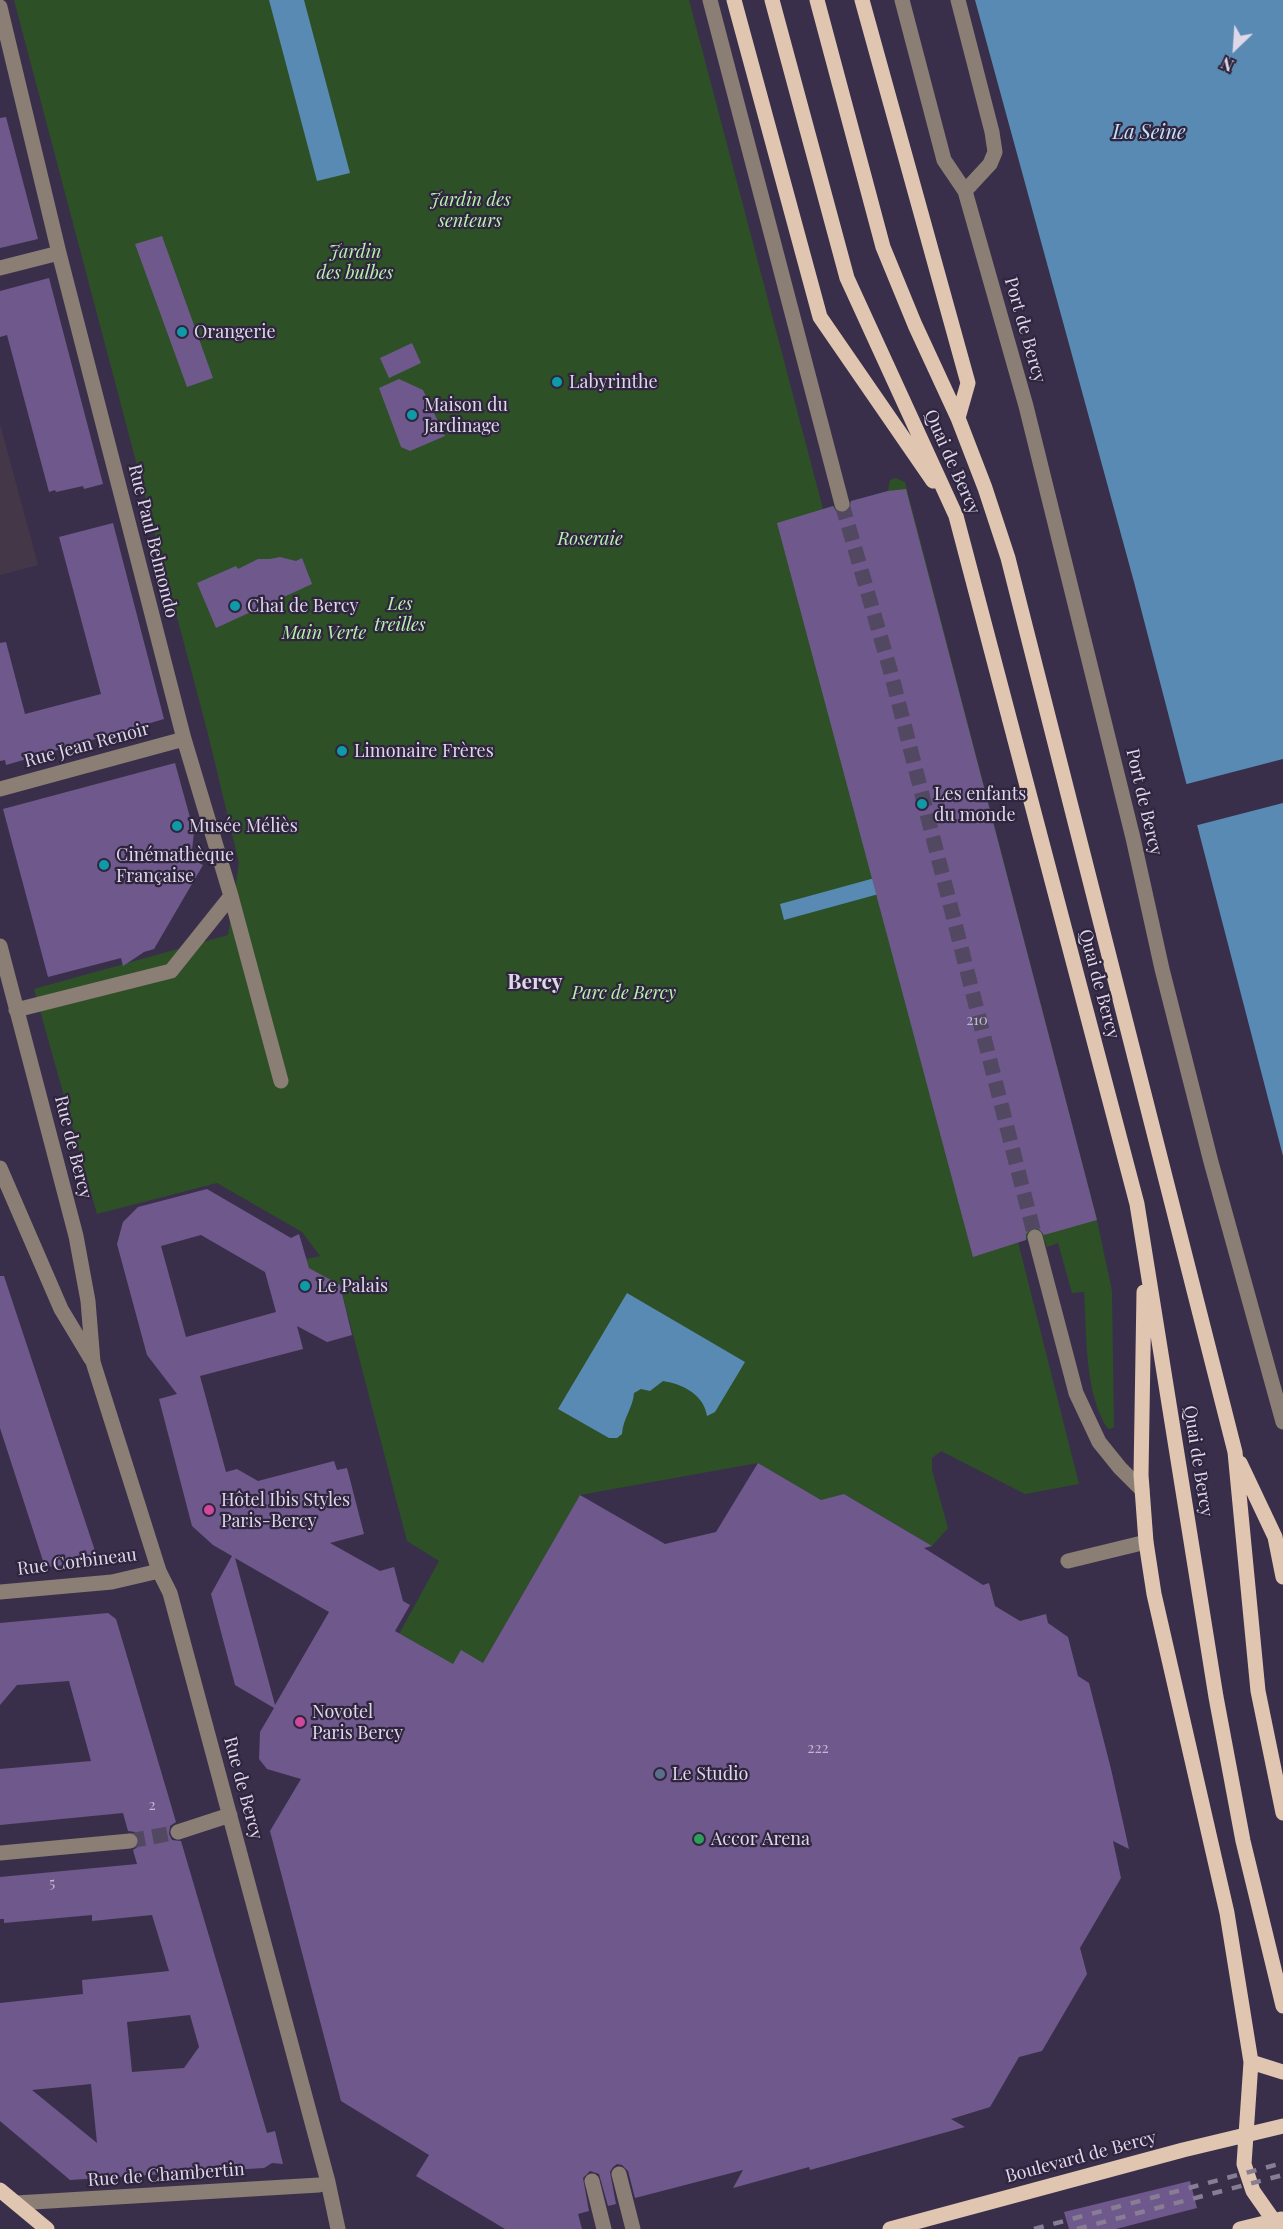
<!DOCTYPE html>
<html>
<head>
<meta charset="utf-8">
<style>
  body { margin:0 }
  #map { position:relative; width:1283px; height:2229px; overflow:hidden; background:#3a2f4a; font-family:"Playfair Display",serif }
  canvas { display:block }
  .north { position:absolute; left:1205px; top:18px; width:60px; height:60px; -webkit-text-stroke:4px #30253f; paint-order:stroke; rotate:205deg; font-size:16px; font-weight:700; line-height:24px; text-align:center; color:#dfd8e9 }
  .north::after { content:''; display:block; margin:auto; width:21px; height:27px; background:#dfd8e9; clip-path:polygon(50% 0,100% 100%,50% 72%,0 100%) }
</style>
</head>
<body>
<div id="map">
<canvas width="1283" height="2229"></canvas>
<div class="north">N</div>
</div>
<script>
const ctx = document.querySelector('canvas').getContext('2d');
ctx.lineJoin = 'round';
function fillPath(path, color) { ctx.fillStyle = color; ctx.fill(path, 'evenodd'); }
function trace(path, color, width, dash) { ctx.strokeStyle = color; ctx.lineWidth = width; ctx.lineCap = dash ? 'butt' : 'round'; ctx.setLineDash(dash || []); ctx.stroke(path); }
function label(font, color, halo, rows, align = 'center') {
  ctx.font = font + ' "Playfair Display",serif'; ctx.lineWidth = 4.5; ctx.setLineDash([]); ctx.textBaseline = 'middle'; ctx.strokeStyle = halo; ctx.fillStyle = color; for (const [text, x, y, turn = 0] of rows) {
    ctx.save(); ctx.translate(x, y); ctx.rotate((+turn || 0) * Math.PI / 180); ctx.textAlign = isNaN(turn) ? turn : align; if (halo) ctx.strokeText(text, 0, 0); ctx.fillText(text, 0, 0); ctx.restore();
  }
}
fillPath(new Path2D(`
  M 0,424 L 38,565 L 0,575 Z`), '#443848');
fillPath(new Path2D(`
  M 14,0 L 689,0 L 823,509 L 888,491 L 890,480 L 896,478 L 905,482 L 1097,1220 L 1112,1291 L 1114,1427 L 1110,1429 L 1107,1428 C 1084,1391 1087,1336 1084,1292 L 1072,1293 L 1058,1243 L 1047,1247 L 1042,1235 L 1018,1242 L 1079,1484 L 1025,1494 L 941,1451 L 932,1458 L 932,1470 L 948,1528 L 932,1546 L 844,1494 L 821,1500 L 758,1463 L 580,1495 L 475,1677 L 399,1634 L 439,1561 L 407,1541 L 340,1285 L 309,1268 L 306,1259 L 320,1256 L 302,1232 L 217,1183 L 97,1214 L 34,989 L 228,935 L 239,863 L 208,734 Z`), '#2d5027');
fillPath(new Path2D(`
  M 269,0 L 304,0 L 350,173 L 317,181 Z
  M 975,0 L 1283,0 L 1283,1156 L 1134,582 Z
  M 882,876 L 886,892 L 784,920 L 780,904 Z
  M 627,1293 L 745,1362 L 715,1412 L 707,1416 C 704,1395 683,1384 663,1381 L 650,1391 L 641,1389 L 634,1393 C 633,1408 623,1418 622,1434 L 617,1438 L 609,1438 L 558,1409 Z`), '#588ab3');
fillPath(new Path2D(`
  M 1283,759 L 1283,803 L 1194,826 L 1183,785 Z`), '#3a2f4a');
fillPath(new Path2D(`
  M 6,117 L 38,239 L 0,248 L 0,118 Z
  M 162,236 L 213,378 L 187,387 L 135,244 Z
  M 49,278 L 103,484 L 84,489 L 83,486 L 56,492 L 55,490 L 49,492 L 7,335 L 0,337 L 0,291 Z
  M 412,343 L 421,363 L 389,378 L 380,358 Z
  M 399,379 L 423,390 L 445,436 L 410,451 L 401,447 L 379,388 Z
  M 906,489 L 1097,1220 L 1044,1235 L 1038,1228 L 1032,1228 L 1026,1234 L 1026,1240 L 973,1257 L 777,523 L 833,506 L 836,511 L 844,514 L 849,510 L 851,501 L 888,491 Z
  M 113,523 L 164,719 L 6,765 L 5,760 L 0,761 L 0,643 L 6,642 L 25,714 L 101,694 L 59,537 Z
  M 280,557 L 296,561 L 302,558 L 312,584 L 216,628 L 197,583 L 236,566 L 238,569 L 258,559 L 270,559 Z
  M 175,763 L 194,832 L 191,859 L 203,865 L 154,949 L 144,952 L 123,966 L 121,958 L 48,977 L 3,809 Z
  M 207,1189 L 291,1238 L 299,1234 L 309,1268 L 340,1285 L 352,1335 L 327,1342 L 297,1326 L 303,1349 L 200,1376 L 226,1472 L 237,1469 L 258,1481 L 334,1461 L 337,1470 L 347,1468 L 364,1534 L 330,1543 L 380,1571 L 394,1567 L 403,1601 L 410,1605 L 395,1631 L 453,1664 L 461,1650 L 483,1663 L 580,1495 L 665,1544 L 716,1532 L 758,1463 L 821,1500 L 844,1494 L 932,1546 L 924,1548 L 983,1585 L 989,1583 L 995,1606 L 1020,1621 L 1046,1614 L 1048,1623 L 1068,1637 L 1078,1676 L 1089,1683 L 1111,1769 L 1129,1849 L 1113,1841 L 1121,1878 L 1080,1948 L 1087,1974 L 1042,2051 L 1019,2057 L 990,2107 L 951,2119 L 965,2127 L 810,2170 L 809,2167 L 733,2188 L 743,2170 L 635,2198 L 628,2171 L 622,2165 L 617,2164 L 613,2167 L 610,2172 L 616,2204 L 608,2206 L 599,2174 L 590,2171 L 583,2178 L 589,2211 L 578,2214 L 582,2229 L 505,2229 L 416,2176 L 429,2155 L 341,2101 L 270,1831 L 301,1779 L 267,1769 L 259,1759 L 260,1732 L 274,1708 L 235,1685 L 211,1594 L 232,1556 L 213,1545 L 192,1526 L 159,1399 L 177,1394 L 147,1355 L 117,1244 L 123,1222 L 138,1207 ZM 201,1235 L 265,1272 L 276,1312 L 186,1337 L 161,1246 ZM 235,1558 L 329,1612 L 275,1705 Z
  M 0,1276 L 4,1276 L 95,1551 L 87,1563 L 45,1567 L 0,1428 Z
  M 108,1613 L 116,1619 L 176,1822 L 170,1826 L 169,1834 L 172,1840 L 181,1841 L 267,2133 L 275,2131 L 283,2164 L 272,2163 L 264,2168 L 70,2180 L 0,2121 L 0,2003 L 83,1994 L 82,1980 L 169,1971 L 152,1915 L 92,1921 L 92,1915 L 4,1923 L 4,1919 L 0,1919 L 0,1877 L 137,1864 L 133,1850 L 139,1846 L 140,1840 L 135,1832 L 128,1831 L 123,1813 L 0,1825 L 0,1769 L 91,1761 L 69,1681 L 17,1685 L 0,1705 L 0,1623 ZM 190,2015 L 199,2047 L 184,2068 L 132,2072 L 127,2022 ZM 91,2084 L 97,2143 L 32,2090 Z
  M 1190,2181 L 1197,2208 L 1116,2229 L 1069,2229 L 1064,2212 Z`), '#6f598c');
trace(new Path2D(`
  M 842,504 L 891,673 L 1035,1237
  M 130,1841 L 178,1832`), '#534862', 15, [15, 8]);
trace(new Path2D(`
  M 710,0 L 842,504
  M 902,0 L 944,160 L 965,191 L 1026,406 L 1133,838 L 1162,969 L 1211,1162 L 1283,1422
  M 958,0 L 992,132 L 995,152 L 990,164 L 965,191
  M 0,7 L 59,253 L 184,739 L 231,896 L 281,1081
  M 0,268 L 59,253
  M 0,789 L 184,739
  M 0,946 L 76,1236 L 88,1301 L 93,1362 L 159,1571 L 170,1593 L 328,2182 L 338,2229
  M 16,1010 L 171,971 L 231,896
  M 0,1168 L 61,1309 L 91,1359
  M 1035,1237 L 1076,1393 L 1099,1442 L 1120,1468 L 1142,1490
  M 1068,1561 L 1146,1542
  M 0,1592 L 112,1582 L 159,1571
  M 178,1832 L 230,1815
  M 0,1853 L 130,1841
  M 619,2174 L 633,2229
  M 592,2181 L 604,2229
  M 16,2203 L 319,2185`), '#8b7e74', 15);
trace(new Path2D(`
  M 734,0 L 820,317 L 933,481
  M 772,0 L 847,278 L 956,516 L 1137,1204 L 1216,1697 L 1243,1841 L 1283,2006
  M 817,0 L 883,247 L 915,325 L 958,418 L 985,488 L 1008,558 L 1235,1452 L 1258,1691 L 1283,1813
  M 862,0 L 968,383 L 958,418
  M 1144,1292 L 1141,1475 L 1146,1542 L 1154,1594 L 1227,1913 L 1251,2062 L 1244,2164 L 1253,2191 L 1274,2221 L 1283,2228
  M 1240,1463 L 1275,1537 L 1283,1577
  M 1251,2062 L 1283,2072
  M 0,2190 L 47,2229
  M 890,2229 L 1183,2150 L 1283,2126
  M 1240,2229 L 1281,2219`), '#e0c5b1', 15);
trace(new Path2D(`
  M 1034,2229 L 1283,2163
  M 1077,2229 L 1283,2175`), '#877e94', 4.5, [10, 10]);
for (const [x, y, r, color] of [
  [182,332,6,"#0f9aa8"],
  [557,382,6,"#0f9aa8"],
  [412,415,6,"#0f9aa8"],
  [235,606,6,"#0f9aa8"],
  [342,751,6,"#0f9aa8"],
  [922,804,6,"#0f9aa8"],
  [177,826,6,"#0f9aa8"],
  [104,865,6,"#0f9aa8"],
  [305,1286,6,"#0f9aa8"],
  [209,1510,6,"#d1479c"],
  [300,1722,6,"#d1479c"],
  [660,1774,6,"#5c6f8a"],
  [699,1839,6,"#2e9e5b"]
]) { const dot = new Path2D(); dot.arc(x, y, r, 0, 2 * Math.PI); ctx.fillStyle = color; ctx.fill(dot); trace(dot, '#30253f', 2); }
label('15px', '#c3b8d2', null, [
  ["210",977,1020],
  ["222",818,1748],
  ["2",152,1805],
  ["5",52,1883]
]);
label('italic 18px', '#b7f3ac', '#30253f', [
  ["Jardin des",470,200],
  ["senteurs",470,221],
  ["Jardin",355,252],
  ["des bulbes",355,273],
  ["Roseraie",590,539],
  ["Les",400,604],
  ["treilles",400,625],
  ["Main Verte",324,633],
  ["Parc de Bercy",624,993]
]);
label('18px', '#dfd8e9', '#30253f', [
  ["Port de Bercy",1025,330,74],
  ["Quai de Bercy",952,462,66],
  ["Rue Paul Belmondo",153,541,76],
  ["Rue Jean Renoir",87,745,-15],
  ["Port de Bercy",1144,802,77],
  ["Quai de Bercy",1099,984,75],
  ["Rue de Bercy",73,1147,76],
  ["Quai de Bercy",1198,1461,81],
  ["Rue Corbineau",77,1562,-7],
  ["Rue de Bercy",243,1788,75],
  ["Boulevard de Bercy",1081,2157,-15],
  ["Rue de Chambertin",166,2175,-4]
]);
label('18px', '#dfd8e9', '#30253f', [
  ["Orangerie",194,332],
  ["Labyrinthe",569,382],
  ["Maison du",424,405],
  ["Jardinage",424,426],
  ["Chai de Bercy",247,606],
  ["Limonaire Frères",354,751],
  ["Les enfants",934,794],
  ["du monde",934,815],
  ["Musée Méliès",189,826],
  ["Cinémathèque",116,855],
  ["Française",116,876],
  ["Le Palais",317,1286],
  ["Hôtel Ibis Styles",221,1500],
  ["Paris-Bercy",221,1521],
  ["Novotel",312,1712],
  ["Paris Bercy",312,1733],
  ["Le Studio",672,1774],
  ["Accor Arena",711,1839]
], 'left');
label('italic 20px', '#c5e1f9', '#30253f', [
  ["La Seine",1149,133]
]);
label('bold 21px', '#dfd8e9', '#30253f', [
  ["Bercy",535,982]
]);
</script>
</body>
</html>
